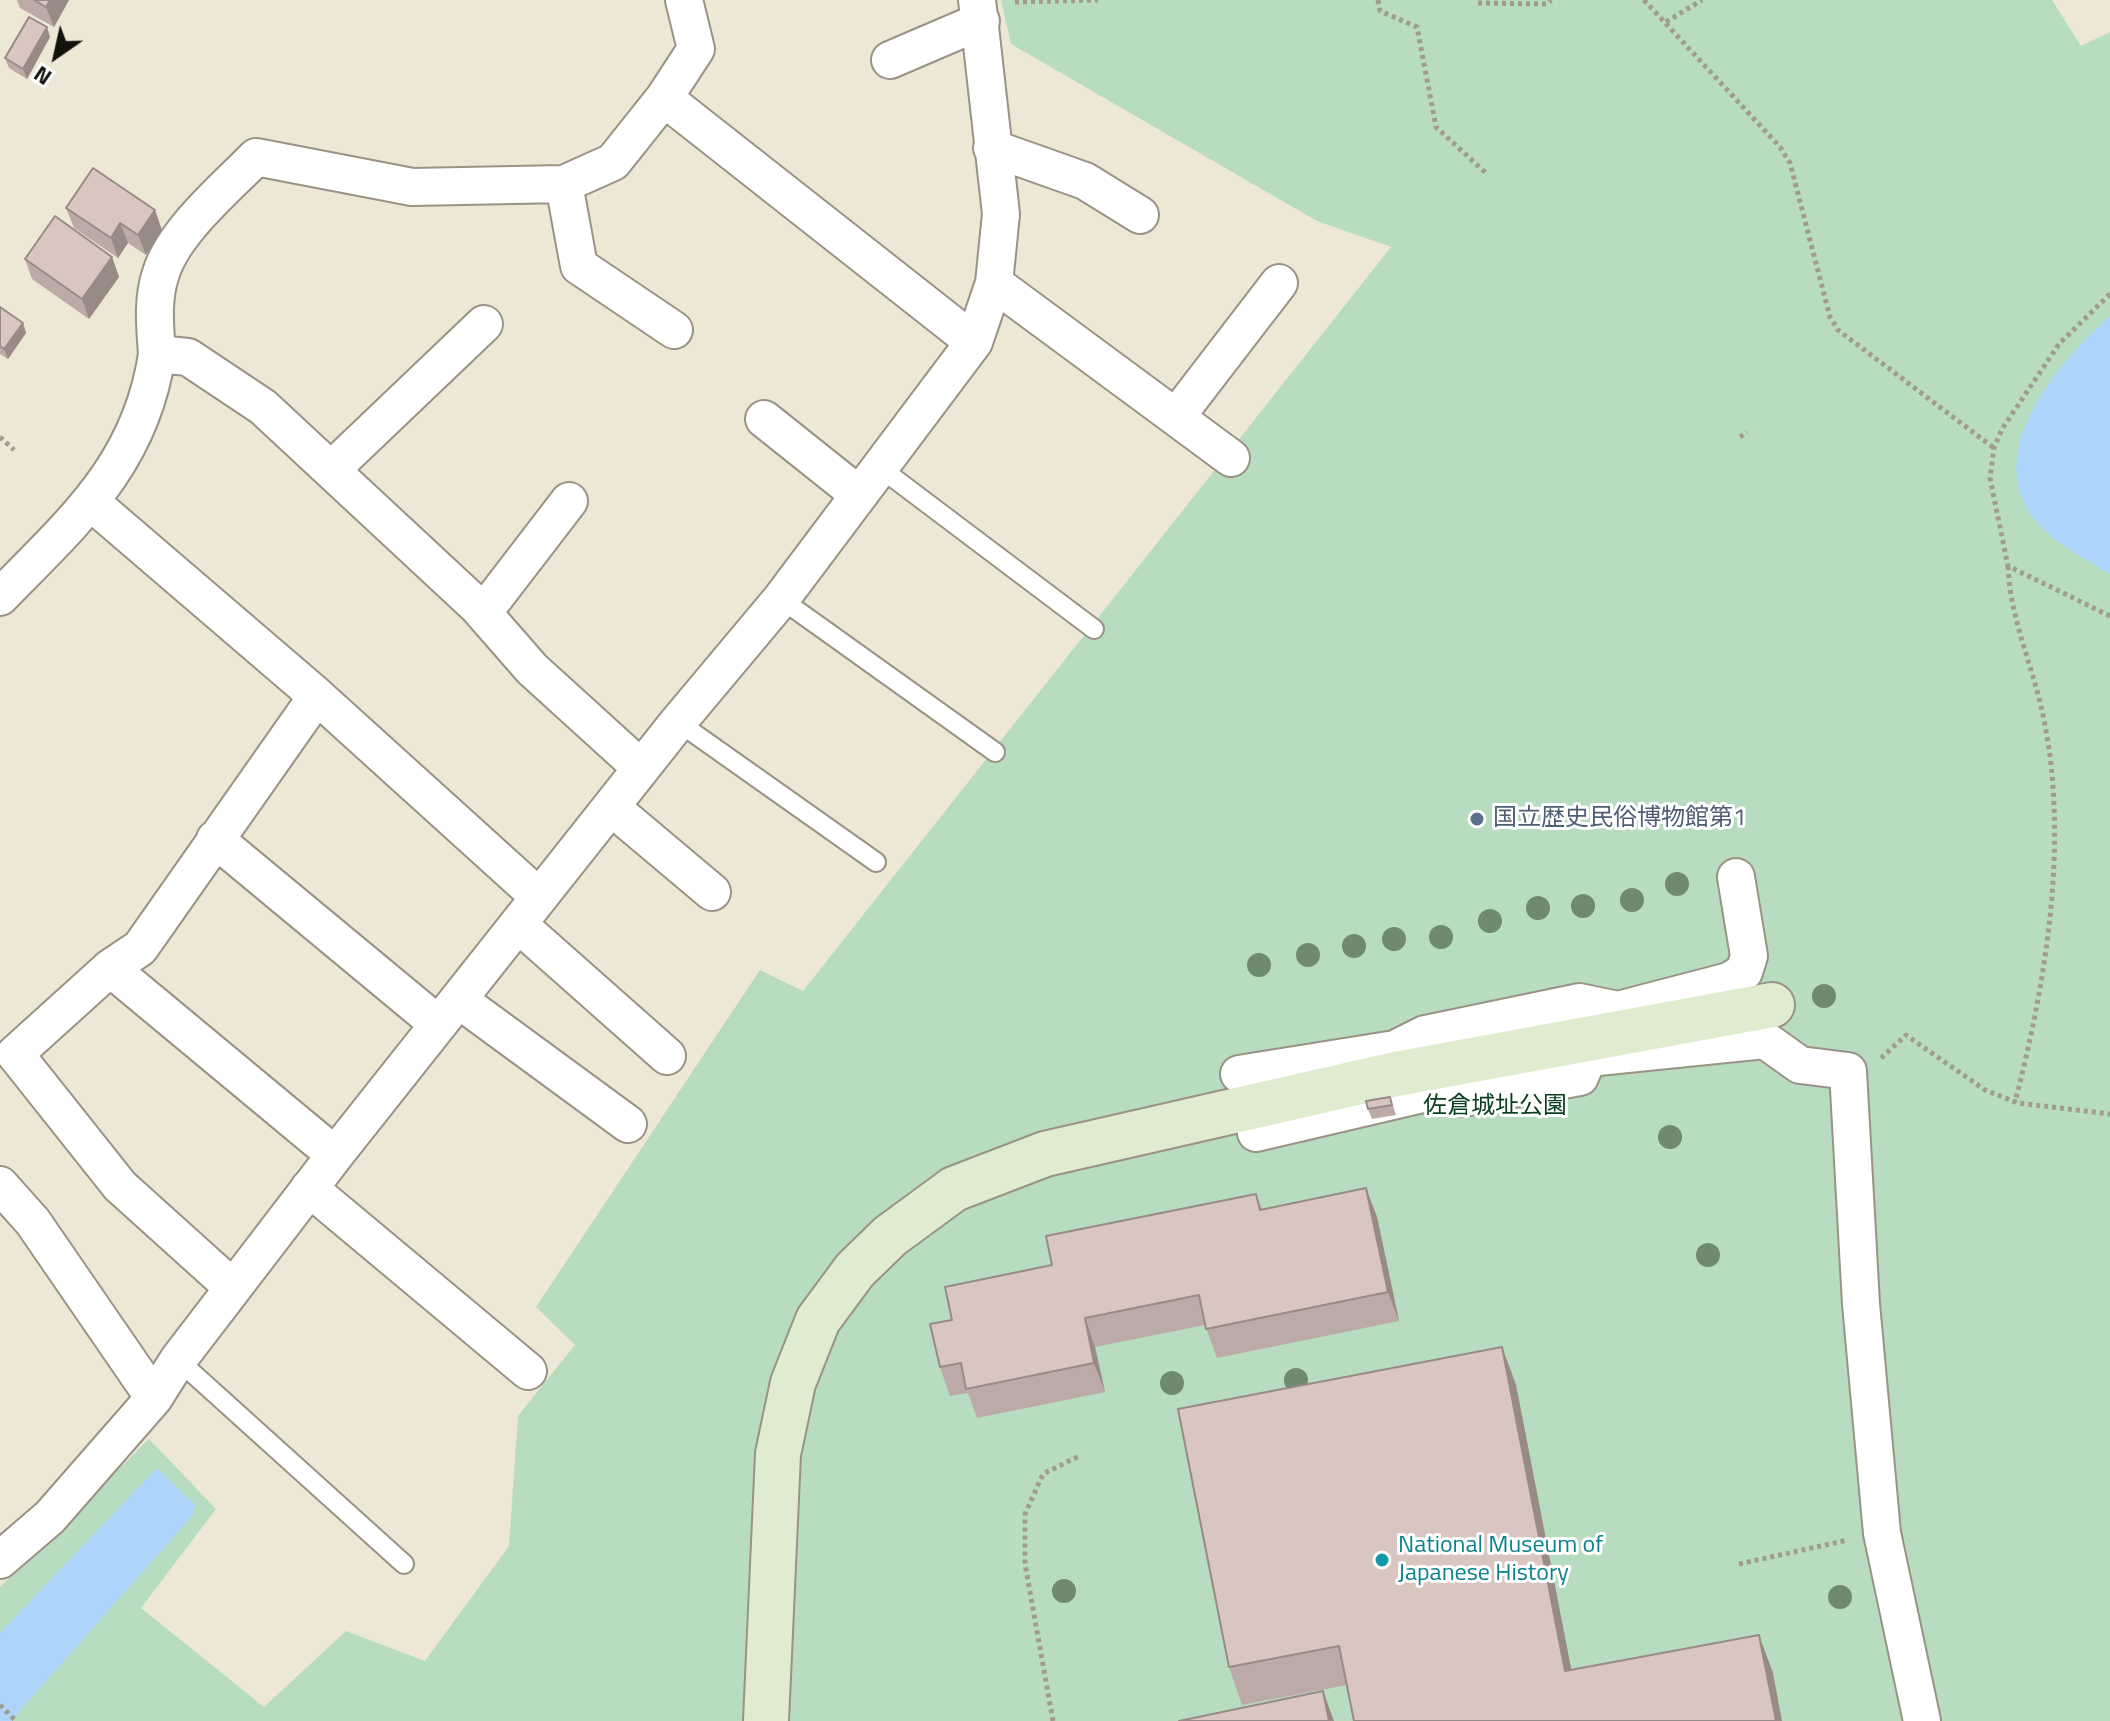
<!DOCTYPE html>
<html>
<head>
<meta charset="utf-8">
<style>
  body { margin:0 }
  #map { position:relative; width:2110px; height:1721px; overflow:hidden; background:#ede7d6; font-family:"Titillium Web",sans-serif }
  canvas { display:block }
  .north { position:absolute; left:16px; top:16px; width:80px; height:80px; -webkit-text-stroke:6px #fff; paint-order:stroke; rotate:214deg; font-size:22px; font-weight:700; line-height:32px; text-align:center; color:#14120c }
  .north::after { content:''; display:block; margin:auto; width:28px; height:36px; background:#14120c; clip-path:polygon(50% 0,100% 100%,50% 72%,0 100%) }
</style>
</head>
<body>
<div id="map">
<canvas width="2110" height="1721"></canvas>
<div class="north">N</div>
</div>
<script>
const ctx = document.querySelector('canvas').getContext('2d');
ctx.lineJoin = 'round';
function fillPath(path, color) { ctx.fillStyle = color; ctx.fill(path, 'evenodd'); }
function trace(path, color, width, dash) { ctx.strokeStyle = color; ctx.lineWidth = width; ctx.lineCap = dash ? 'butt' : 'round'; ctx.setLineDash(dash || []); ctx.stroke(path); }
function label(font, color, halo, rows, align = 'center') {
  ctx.font = font + ' "Titillium Web","Noto Sans JP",sans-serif'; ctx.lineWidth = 6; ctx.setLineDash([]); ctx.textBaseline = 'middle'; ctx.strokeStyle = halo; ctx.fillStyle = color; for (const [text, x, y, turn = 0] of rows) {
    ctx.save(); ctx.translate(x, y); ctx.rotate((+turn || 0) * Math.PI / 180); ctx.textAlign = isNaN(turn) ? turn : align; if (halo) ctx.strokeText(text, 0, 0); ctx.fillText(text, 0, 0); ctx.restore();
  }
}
fillPath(new Path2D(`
  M 1001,0 L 2052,0 L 2081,46 L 2110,32 L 2110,1721 L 0,1721 L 0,1587 L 149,1439 L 216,1509 L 141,1608 L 264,1707 L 346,1631 L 425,1661 L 509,1546 L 518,1416 L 575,1345 L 536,1307 L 760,970 L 803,991 L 1391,247 L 1317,221 L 1011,44 Z`), '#b7dcbf');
fillPath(new Path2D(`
  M 2110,316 L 2110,574 C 2086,559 2053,543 2035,520 C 1980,451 2060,361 2110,316 Z
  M 157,1468 L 195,1505 L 192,1516 L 11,1721 L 0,1721 L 0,1633 Z`), '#add4fb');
const lane = new Path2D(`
  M 879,467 L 1094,629
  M 781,599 L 995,752
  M 678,722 L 876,862
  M 178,1360 L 404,1564`);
const street = new Path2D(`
  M 890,60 L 981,21
  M 664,98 L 696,49 L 684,0
  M 992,148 L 1085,181 L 1140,215
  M 564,184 L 579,266 L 674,330
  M 994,283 L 1231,458
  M 157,354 C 155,326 152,299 161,273 C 174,231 226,188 256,157 L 412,187 L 564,184 L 613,162 L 664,98 L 974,342
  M 1176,417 L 1279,283
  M 764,419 L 858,494
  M 332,469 L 484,324
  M 92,503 L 317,696 L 539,897
  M 0,597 C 74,521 141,464 157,354 L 188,357 L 263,407 L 477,606 L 532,669 L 641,768
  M 483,613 L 569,501
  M 611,807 L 712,892
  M 215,839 L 438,1024
  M 518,924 L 667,1056
  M 110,968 L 140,948 L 317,696
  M 459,1000 L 628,1124
  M 1239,1074 L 1395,1049 L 1425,1034 L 1579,1002 L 1618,1010 L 1729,981 L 1744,972 L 1749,956 L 1736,877
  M 1256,1133 L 1448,1088 L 1462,1098 L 1580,1077 L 1588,1058 L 1765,1040 L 1800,1065 L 1848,1071 L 1861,1304 L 1882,1533 L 1922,1721
  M 0,1185 L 33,1222 L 154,1398
  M 309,1188 L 528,1371
  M 232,1287 L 120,1186 L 15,1054 L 110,968 L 335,1155
  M 0,1560 L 50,1517 L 154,1398 L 178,1360 L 335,1155 L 678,722 L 781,599 L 974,342 L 994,283 L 1001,214 L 977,0`);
const secondary = new Path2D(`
  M 766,1721 L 778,1454 L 793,1383 L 818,1320 L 855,1270 L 890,1236 L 954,1189 L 1045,1154 L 1391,1075 L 1772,1005`);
trace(lane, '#9a9385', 22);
trace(street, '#9a9385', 40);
trace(secondary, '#9a9385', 48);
trace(new Path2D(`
  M 1378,0 L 1380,11 L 1417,27 L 1436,127 L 1488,175
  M 1644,0 L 1780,147 L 1790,163 L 1830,317 L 1838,330 L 1994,448
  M 1015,2 L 1098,0
  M 1478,3 L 1547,4 L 1551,0
  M 1666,22 L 1702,0
  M 2110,294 L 2059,344 L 2002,429 L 1994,448 L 1990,478 L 2008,566 L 2110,616
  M 0,437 L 14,450
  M 1740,437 L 1747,432
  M 2008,566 C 2010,620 2034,668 2044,720 C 2069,842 2046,983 2015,1102
  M 1881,1058 L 1906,1035 L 1985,1090 L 2018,1103 L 2110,1114
  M 1739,1564 L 1848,1540
  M 0,1705 L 16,1721
  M 1053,1721 L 1025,1564 L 1025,1514 L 1043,1474 L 1081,1455`), '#a19c8f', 5, [4, 4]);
trace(lane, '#fff', 18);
trace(street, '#fff', 36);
trace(secondary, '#e0ecd0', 44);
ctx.fillStyle = '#6f8a71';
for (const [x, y] of [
  [1677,884],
  [1632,900],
  [1583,906],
  [1538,908],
  [1490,921],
  [1441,937],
  [1394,939],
  [1354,946],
  [1308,955],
  [1259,965],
  [1824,996],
  [1670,1137],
  [1708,1255],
  [1296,1380],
  [1172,1383],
  [1064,1591],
  [1840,1597]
]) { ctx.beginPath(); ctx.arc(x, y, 12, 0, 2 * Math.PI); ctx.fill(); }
fillPath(new Path2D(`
  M 17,0 L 69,0 L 54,27 L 20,8 Z
  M 50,37 L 27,79 L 9,68 L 5,58 Z
  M 66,208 L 162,230 L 146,255 L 128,243 L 118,258 L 74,228 Z
  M 112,257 L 119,277 L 89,319 L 32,279 L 25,259 Z
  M 0,307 L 23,323 L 26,333 L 8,359 L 0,354 Z
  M 1390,1097 L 1396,1115 L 1372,1119 L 1368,1109 Z
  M 1366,1188 L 1377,1217 L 1399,1321 L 1217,1358 L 1205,1325 L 1095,1347 L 1105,1392 L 977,1418 L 968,1393 L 950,1396 L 940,1367 L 1052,1265 L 1256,1194 L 1262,1209 Z
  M 1502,1347 L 1516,1385 L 1571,1670 L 1773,1673 L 1347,1685 L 1242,1705 L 1229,1667 Z`), '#bbaaa5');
fillPath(new Path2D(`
  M 50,0 L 69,0 L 54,27 L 46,7 Z
  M 47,27 L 50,37 L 27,79 L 23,69 Z
  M 155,210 L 162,230 L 146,255 L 138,235 Z
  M 120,223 L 128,243 L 118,258 L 111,238 Z
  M 112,257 L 119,277 L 89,319 L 82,299 Z
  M 23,323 L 26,333 L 8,359 L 4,349 Z
  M 1366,1188 L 1377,1217 L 1399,1321 L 1388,1292 Z
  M 1085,1318 L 1095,1347 L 1105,1392 L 1094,1363 Z
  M 1502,1347 L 1516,1385 L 1579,1709 L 1565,1671 Z
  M 1759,1635 L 1773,1673 L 1782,1721 L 1776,1721 Z
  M 1323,1691 L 1334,1721 L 1329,1721 Z`), '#988b86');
const building = new Path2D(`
  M 34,0 L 50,0 L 46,7 Z
  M 29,17 L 47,27 L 23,69 L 5,58 Z
  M 93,168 L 155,210 L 138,235 L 120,223 L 111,238 L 66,208 Z
  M 55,216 L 112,257 L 82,299 L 25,259 Z
  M 0,307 L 23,323 L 4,349 L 0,346 Z
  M 1390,1097 L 1392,1105 L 1368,1109 L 1366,1101 Z
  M 1366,1188 L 1388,1292 L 1206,1329 L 1199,1295 L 1085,1318 L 1094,1363 L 966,1389 L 961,1363 L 940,1367 L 930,1324 L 952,1320 L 945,1287 L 1052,1265 L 1046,1236 L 1256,1194 L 1260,1210 Z
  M 1502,1347 L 1565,1671 L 1759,1635 L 1776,1721 L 1354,1721 L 1339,1646 L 1229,1667 L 1178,1409 Z
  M 1323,1691 L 1329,1721 L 1179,1721 Z`);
fillPath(building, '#d9c6c0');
trace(building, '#988b86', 2);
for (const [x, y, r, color] of [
  [1477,819,8,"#5c6f8a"],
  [1382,1560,8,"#0f9aa8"]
]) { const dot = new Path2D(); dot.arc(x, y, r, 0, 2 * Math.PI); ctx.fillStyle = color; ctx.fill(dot); trace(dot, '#fff', 3); }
label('24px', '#4e5e75', '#fff', [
  ["国立歴史民俗博物館第1",1493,819]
], 'left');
label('24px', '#083e1e', '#fff', [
  ["佐倉城址公園",1495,1107]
]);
label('24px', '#0d838f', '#fff', [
  ["National Museum of",1398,1546],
  ["Japanese History",1398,1574]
], 'left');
</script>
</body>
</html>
